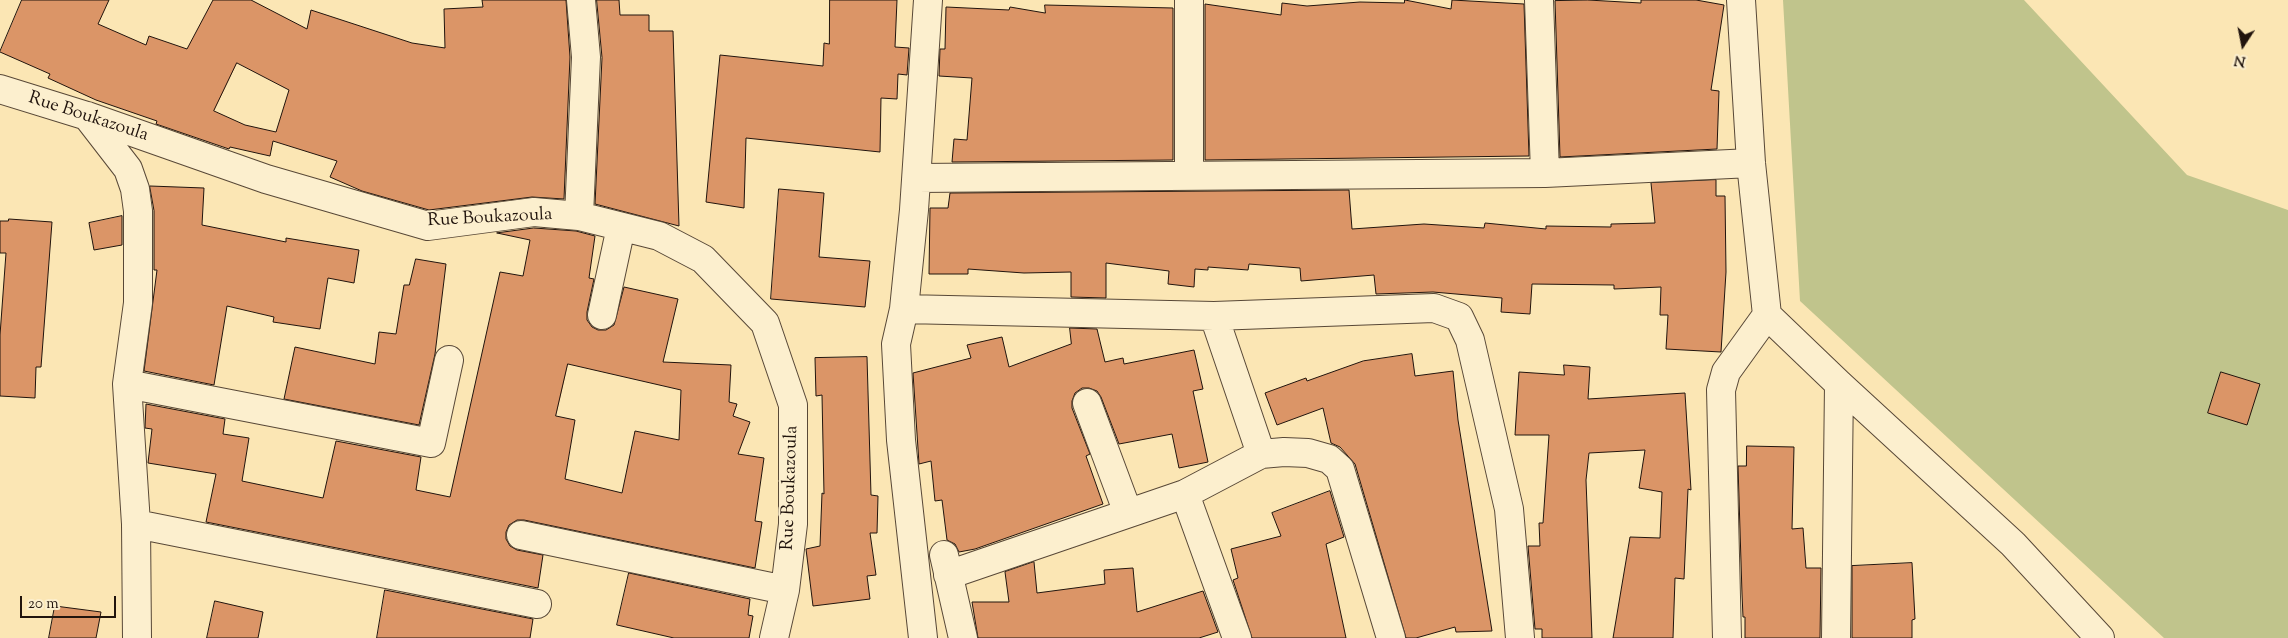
<!DOCTYPE html>
<html>
<head>
<meta charset="utf-8">
<style>
  body { margin:0 }
  #map { position:relative; width:2288px; height:638px; overflow:hidden; background:#fbe6b4; font-family:"Sorts Mill Goudy",serif }
  canvas { display:block }
  .north { position:absolute; left:2218px; top:20px; width:50px; height:50px; -webkit-text-stroke:4px #fcefce; paint-order:stroke; rotate:191deg; font-size:14px; font-weight:700; line-height:20px; text-align:center; color:#21140d }
  .north::after { content:''; display:block; margin:auto; width:18px; height:22px; background:#21140d; clip-path:polygon(50% 0,100% 100%,50% 72%,0 100%) }
  .scale { position:absolute; left:20px; top:596px; width:96px; height:22px; box-sizing:border-box; border:2px solid #21140d; border-top:0; padding-left:6px; font-size:15px; line-height:18px; white-space:nowrap; color:#21140d; -webkit-text-stroke:4px #fcefce; paint-order:stroke }
</style>
</head>
<body>
<div id="map">
<canvas width="2288" height="638"></canvas>
<div class="north">N</div>
<div class="scale">20 m</div>
</div>
<script>
const ctx = document.querySelector('canvas').getContext('2d');
ctx.lineJoin = 'round';
function fillPath(path, color) { ctx.fillStyle = color; ctx.fill(path, 'evenodd'); }
function trace(path, color, width, dash) { ctx.strokeStyle = color; ctx.lineWidth = width; ctx.lineCap = dash ? 'butt' : 'round'; ctx.setLineDash(dash || []); ctx.stroke(path); }
function label(font, color, halo, rows, align = 'center') {
  ctx.font = font + ' "Sorts Mill Goudy",serif'; ctx.lineWidth = 4; ctx.setLineDash([]); ctx.textBaseline = 'middle'; ctx.strokeStyle = halo; ctx.fillStyle = color; for (const [text, x, y, turn = 0] of rows) {
    ctx.save(); ctx.translate(x, y); ctx.rotate((+turn || 0) * Math.PI / 180); ctx.textAlign = isNaN(turn) ? turn : align; if (halo) ctx.strokeText(text, 0, 0); ctx.fillText(text, 0, 0); ctx.restore();
  }
}
fillPath(new Path2D(`
  M 1783,0 L 2024,0 L 2187,175 L 2288,210 L 2288,638 L 2164,638 L 1800,301 Z`), '#c0c48c');
const building = new Path2D(`
  M 22,0 L 109,0 L 98,24 L 146,45 L 149,36 L 187,49 L 213,0 L 251,0 L 307,29 L 311,10 L 412,43 L 445,48 L 444,9 L 483,7 L 482,0 L 566,0 L 570,57 L 564,199 L 532,197 L 429,210 L 362,191 L 330,177 L 337,161 L 273,141 L 270,156 L 230,147 L 229,149 L 156,124 L 157,121 L 96,100 L 48,78 L 50,74 L 0,52 ZM 237,63 L 289,90 L 276,132 L 245,125 L 214,111 Z
  M 597,0 L 619,0 L 620,15 L 649,15 L 649,31 L 673,31 L 679,226 L 595,204 L 602,58 Z
  M 830,0 L 897,0 L 895,47 L 909,48 L 907,75 L 898,74 L 897,99 L 881,98 L 880,152 L 746,138 L 744,208 L 706,202 L 720,55 L 823,66 L 824,43 L 829,44 Z
  M 1405,0 L 1451,9 L 1452,0 L 1524,4 L 1529,156 L 1205,160 L 1205,4 L 1281,15 L 1282,3 L 1307,6 L 1360,2 L 1404,3 Z
  M 1588,0 L 1641,3 L 1641,0 L 1696,0 L 1724,5 L 1711,90 L 1719,91 L 1717,149 L 1560,157 L 1555,1 Z
  M 1045,5 L 1173,8 L 1173,160 L 952,162 L 954,139 L 967,140 L 972,78 L 939,76 L 940,49 L 945,49 L 946,7 L 1009,10 L 1010,7 L 1045,13 Z
  M 1716,180 L 1716,196 L 1725,196 L 1726,272 L 1721,352 L 1666,349 L 1668,315 L 1660,315 L 1661,287 L 1614,289 L 1614,285 L 1532,284 L 1530,314 L 1501,312 L 1502,298 L 1433,292 L 1376,294 L 1374,275 L 1301,281 L 1300,268 L 1249,264 L 1248,270 L 1208,267 L 1208,270 L 1195,269 L 1194,287 L 1168,284 L 1169,271 L 1106,263 L 1106,298 L 1071,297 L 1071,272 L 1024,273 L 968,269 L 968,274 L 929,274 L 930,208 L 948,208 L 950,193 L 1349,190 L 1352,229 L 1424,224 L 1484,228 L 1485,223 L 1546,229 L 1546,226 L 1611,227 L 1611,224 L 1655,223 L 1651,183 Z
  M 150,186 L 204,188 L 202,225 L 286,242 L 286,238 L 359,250 L 354,283 L 328,278 L 320,329 L 273,322 L 274,317 L 227,306 L 214,385 L 144,371 L 157,270 L 154,270 L 154,211 Z
  M 779,189 L 824,193 L 819,257 L 870,261 L 865,307 L 771,299 Z
  M 122,216 L 122,245 L 94,250 L 89,223 Z
  M 9,219 L 52,222 L 41,367 L 36,367 L 35,398 L 0,396 L 0,335 L 6,253 L 0,253 L 0,221 L 8,221 Z
  M 534,228 L 576,231 L 595,236 L 589,278 L 594,279 L 587,312 L 587,320 L 592,327 L 598,330 L 606,330 L 614,325 L 624,287 L 678,299 L 663,362 L 731,365 L 729,402 L 737,404 L 733,416 L 750,422 L 738,454 L 764,458 L 755,521 L 762,522 L 755,568 L 524,520 L 517,520 L 509,525 L 506,532 L 506,539 L 510,546 L 517,550 L 543,555 L 538,588 L 206,522 L 216,474 L 148,463 L 152,429 L 145,428 L 146,404 L 225,419 L 223,434 L 249,438 L 242,481 L 323,498 L 336,441 L 421,457 L 416,490 L 450,497 L 500,272 L 523,276 L 530,240 L 497,233 ZM 568,364 L 681,390 L 679,440 L 635,431 L 622,493 L 565,479 L 575,420 L 556,416 Z
  M 416,259 L 446,264 L 435,354 L 419,425 L 284,399 L 295,347 L 375,364 L 379,332 L 396,334 L 404,285 L 409,285 Z
  M 1070,328 L 1097,329 L 1105,362 L 1123,358 L 1124,364 L 1194,350 L 1203,389 L 1193,391 L 1208,462 L 1179,468 L 1172,434 L 1119,444 L 1101,397 L 1097,391 L 1089,388 L 1082,388 L 1075,393 L 1072,401 L 1072,408 L 1090,454 L 1086,456 L 1103,504 L 975,549 L 959,552 L 955,544 L 947,540 L 942,500 L 935,501 L 931,461 L 919,464 L 913,373 L 971,358 L 967,345 L 1002,337 L 1009,367 L 1071,344 Z
  M 1412,354 L 1415,376 L 1453,371 L 1458,420 L 1492,631 L 1456,632 L 1455,627 L 1416,638 L 1406,638 L 1355,464 L 1340,447 L 1331,443 L 1323,408 L 1277,425 L 1265,393 L 1306,378 L 1307,381 L 1363,361 Z
  M 867,357 L 871,495 L 878,496 L 877,533 L 870,533 L 876,575 L 867,576 L 870,599 L 813,606 L 806,549 L 820,546 L 822,493 L 824,494 L 822,395 L 816,396 L 815,358 Z
  M 1564,365 L 1590,367 L 1588,399 L 1685,393 L 1691,490 L 1688,489 L 1684,579 L 1675,578 L 1673,638 L 1613,638 L 1630,537 L 1660,538 L 1662,492 L 1639,488 L 1645,450 L 1589,453 L 1586,480 L 1592,638 L 1542,638 L 1542,629 L 1535,629 L 1528,546 L 1540,546 L 1539,523 L 1543,523 L 1549,435 L 1515,435 L 1519,372 L 1564,375 Z
  M 2221,372 L 2260,384 L 2247,425 L 2208,413 Z
  M 1747,446 L 1794,447 L 1792,529 L 1803,528 L 1806,568 L 1821,568 L 1820,638 L 1745,638 L 1745,617 L 1743,617 L 1742,594 L 1738,466 L 1746,466 Z
  M 1330,491 L 1344,537 L 1326,544 L 1346,638 L 1252,638 L 1233,580 L 1238,578 L 1231,549 L 1281,536 L 1272,513 Z
  M 1034,562 L 1037,593 L 1105,584 L 1104,570 L 1133,568 L 1137,612 L 1203,591 L 1218,632 L 1199,638 L 978,638 L 972,602 L 1009,602 L 1005,572 Z
  M 1912,563 L 1915,619 L 1912,620 L 1912,638 L 1852,638 L 1852,566 Z
  M 629,573 L 750,599 L 748,615 L 753,616 L 749,638 L 674,638 L 617,625 Z
  M 385,590 L 533,619 L 530,638 L 377,638 Z
  M 215,601 L 263,612 L 258,638 L 207,638 Z
  M 55,606 L 101,612 L 96,638 L 49,638 Z`);
fillPath(building, '#db9567');
trace(building, '#21140d', 1);
const minor = new Path2D(`
  M 1539,0 L 1545,173
  M 1741,0 L 1751,163 L 1767,315 L 1839,384 L 2013,544 L 2100,638
  M 0,89 L 87,116 L 266,179 L 428,226 L 534,212 L 579,216 L 659,236 L 703,259 L 765,323 L 793,405 L 793,524 L 785,590 L 774,638
  M 87,116 L 128,169 L 135,189 L 138,211 L 138,303 L 127,384 L 136,524 L 137,638
  M 1189,176 L 1189,0
  M 917,178 L 1545,173 L 1751,163
  M 579,216 L 586,57 L 581,0
  M 904,309 L 1214,316 L 1434,308 L 1459,317 L 1470,340 L 1509,509 L 1520,638
  M 602,315 L 621,227
  M 1214,316 L 1261,454
  M 127,384 L 431,443 L 449,360
  M 1087,403 L 1128,513
  M 1185,494 L 1237,638
  M 136,524 L 537,604
  M 521,535 L 785,590
  M 944,555 L 963,638
  M 948,575 L 1185,494 L 1261,454 L 1284,452 L 1308,453 L 1329,459 L 1340,469 L 1391,638
  M 923,638 L 901,440 L 896,344 L 904,309 L 914,210 L 928,0
  M 1727,638 L 1721,390 L 1726,372 L 1767,315
  M 1836,638 L 1839,384`);
trace(minor, '#584837', 30);
trace(minor, '#fcefce', 28);
label('18px', '#21140d', '#fcefce', [
  ["Rue Boukazoula",88,118,18],
  ["Rue Boukazoula",490,219,-3],
  ["Rue Boukazoula",791,488,-88]
]);
</script>
</body>
</html>
